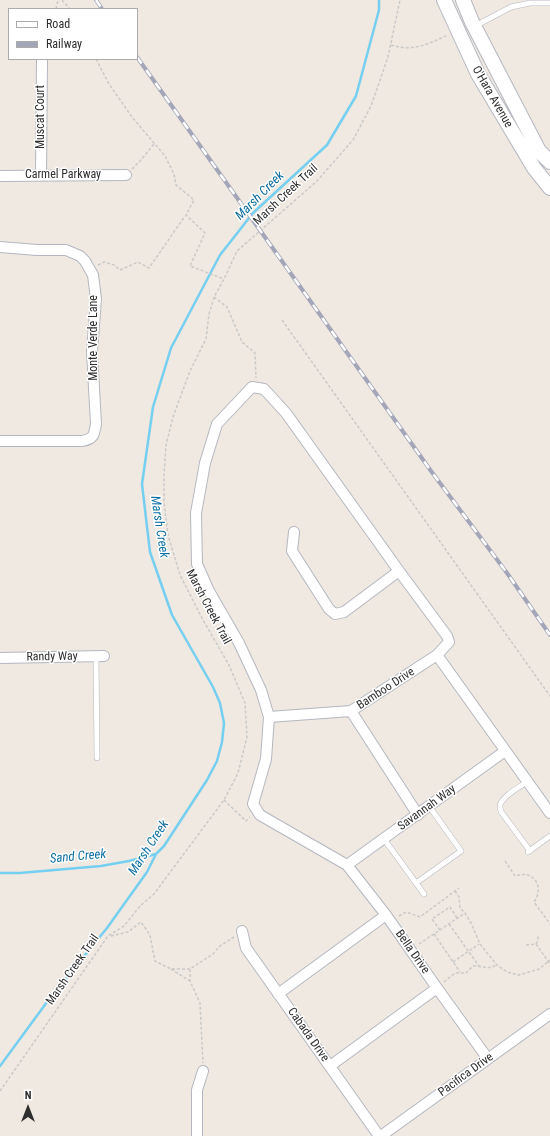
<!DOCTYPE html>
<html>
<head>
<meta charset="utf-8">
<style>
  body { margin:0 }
  #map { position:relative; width:550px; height:1136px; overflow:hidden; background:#efe9e1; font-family:"Roboto Condensed",sans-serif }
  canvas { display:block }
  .legend { position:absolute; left:8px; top:8px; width:130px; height:52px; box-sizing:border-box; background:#fff; border:1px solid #ababab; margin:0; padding:5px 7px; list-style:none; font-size:12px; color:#2e2e2e }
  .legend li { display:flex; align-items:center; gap:8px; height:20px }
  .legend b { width:20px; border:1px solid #ababab }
  .north { position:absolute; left:8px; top:1088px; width:40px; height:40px; -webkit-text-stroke:3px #fff; paint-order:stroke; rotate:0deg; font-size:11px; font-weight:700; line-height:16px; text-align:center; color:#2e2e2e }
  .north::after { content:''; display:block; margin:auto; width:14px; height:18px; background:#2e2e2e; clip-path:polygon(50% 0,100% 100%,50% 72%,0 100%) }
</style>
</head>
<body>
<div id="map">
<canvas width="550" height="1136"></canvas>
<ul class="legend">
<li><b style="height:5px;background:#fff"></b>Road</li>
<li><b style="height:5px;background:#a3a6b8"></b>Railway</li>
</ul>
<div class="north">N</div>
</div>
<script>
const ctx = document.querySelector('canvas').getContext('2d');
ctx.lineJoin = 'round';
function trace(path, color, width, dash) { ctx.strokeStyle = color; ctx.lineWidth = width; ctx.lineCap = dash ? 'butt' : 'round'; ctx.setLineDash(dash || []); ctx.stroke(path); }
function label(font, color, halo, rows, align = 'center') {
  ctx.font = font + ' "Roboto Condensed",sans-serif'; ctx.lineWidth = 3; ctx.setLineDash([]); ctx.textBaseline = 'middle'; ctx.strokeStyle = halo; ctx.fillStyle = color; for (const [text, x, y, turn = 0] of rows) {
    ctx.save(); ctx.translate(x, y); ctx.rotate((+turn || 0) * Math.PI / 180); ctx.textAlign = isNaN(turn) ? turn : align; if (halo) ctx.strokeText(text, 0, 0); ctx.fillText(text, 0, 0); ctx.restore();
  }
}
trace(new Path2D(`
  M 0,873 L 20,873 L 101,866 L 129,861 L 156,854
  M 0,1066 L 47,1002 L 107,928 L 147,872 L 156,854 L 164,846 L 207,780 L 217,761 L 222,742 L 224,723 L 220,703 L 213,687 L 172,615 L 150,552 L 142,484 L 153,407 L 171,348 L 220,255 L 253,213 L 327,145 L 356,96 L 379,10 L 379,0`), '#75cff0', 2.5);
const lane = new Path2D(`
  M 475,26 L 511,7 L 530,3 L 550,3
  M 96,656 L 97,758
  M 527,782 C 521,786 499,798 500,807 C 500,807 501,813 502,813 L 530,851
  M 384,839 L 424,894
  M 528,852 L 550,836
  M 416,883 L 461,851 L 429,806`);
const street = new Path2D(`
  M 41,175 L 42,59
  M 0,176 L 126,175
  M 0,247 L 37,250 L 66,250 L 80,256 L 85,261 L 93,275 L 96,299 L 92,352 L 96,424 C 94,435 94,439 82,441 L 0,441
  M 294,532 L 292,551 L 329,609 L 335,614 L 344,612 L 399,571
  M 0,658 L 104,656
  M 351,711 L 418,815
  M 269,717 L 261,690 L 239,643 L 209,591 L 197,564 L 196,513 L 205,463 L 217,424 L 252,387 L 264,389 L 286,413 L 399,571 L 447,636 L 449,642 L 437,655
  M 347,865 L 505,751
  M 242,931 L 246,948 L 379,1136
  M 278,994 L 386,915
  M 488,1059 L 437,988 L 386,915 L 347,865 L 260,815 L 253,804 L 266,759 L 269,717 L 351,711 L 437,655 L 550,813
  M 330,1066 L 437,988
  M 197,1136 L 197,1090 L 203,1071
  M 381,1136 L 550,1014`);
const secondary = new Path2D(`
  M 444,0 L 478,74 L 534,168 L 550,188
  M 463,0 L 472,22 L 539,151 L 550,162`);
trace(lane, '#b4b7c1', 6);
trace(street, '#b4b7c1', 12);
trace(secondary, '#b4b7c1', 16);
trace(new Path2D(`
  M 62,0 L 70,9
  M 56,9 L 58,0
  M 391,45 C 413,52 428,44 448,35
  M 96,59 L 109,84 L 132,117 L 165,156 L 174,174 L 176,185 L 194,200 L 186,215 L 205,233 L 190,266 L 224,279
  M 132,169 L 140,161 L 154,144
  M 98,265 L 104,262 L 114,265 L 120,270 L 138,262 L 149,268 L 185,216
  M 214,297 L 227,307 L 242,342 L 255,353 L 256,378
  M 282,320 L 550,696
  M 224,800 L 246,821 L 250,817
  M 505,861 L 515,876 C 533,869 545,886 534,902 L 550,924
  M 455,891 L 459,897 L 460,908 L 465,913 L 471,923 L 480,944 L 497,965 L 507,972 L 519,975 L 539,969 L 550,960
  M 399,916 L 406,912 L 420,917 L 459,888
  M 449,924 L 479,966
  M 440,930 L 432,919 L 450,907 L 457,918
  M 434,934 L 460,972
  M 111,936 L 128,932 L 141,922 L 150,935 L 155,961 L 171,969 L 190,969 L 213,954 L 220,946 L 234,937
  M 419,944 L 465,913
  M 536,944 L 550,964
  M 526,945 L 536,944 L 538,940 L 538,935
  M 453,962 L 479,944
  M 171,969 L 190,981
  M 190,969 L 190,981 L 200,1003 L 203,1063
  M 444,982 L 455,973 L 466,973 L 473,966 C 484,966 487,970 497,965
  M 0,1091 L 108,936 L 124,926 L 140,906 L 154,894 L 224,800 L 238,773 L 247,737 L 245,703 L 229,665 L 203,620 L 180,575 L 168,535 L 164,503 L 164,474 L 166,445 L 173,417 L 190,371 L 206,339 L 209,314 L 214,297 L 224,279 L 237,251 L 316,182 L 353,140 L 371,106 L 388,57 L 400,0`), '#c9c9c9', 1.5, [3, 2]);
trace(lane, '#fff', 5);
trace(street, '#fff', 10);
trace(secondary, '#fff', 14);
const rail = new Path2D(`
  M 96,0 L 102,9
  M 137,57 L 431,471 L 507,573 L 550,635`);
trace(rail, '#a3a6b8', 4);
trace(rail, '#fff', 2.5, [8]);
label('12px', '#2e2e2e', '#fff', [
  ["O'Hara Avenue",492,97,60],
  ["Muscat Court",41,117,-90],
  ["Carmel Parkway",63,175],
  ["Marsh Creek Trail",286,195,-43],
  ["Monte Verde Lane",94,338,-90],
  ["Marsh Creek Trail",208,607,62],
  ["Randy Way",52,657,-1],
  ["Bamboo Drive",386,689,-33],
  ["Savannah Way",427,808,-36],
  ["Bella Drive",412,952,55],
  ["Marsh Creek Trail",73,970,-55],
  ["Cabada Drive",308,1035,55],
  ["Pacifica Drive",466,1075,-36]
]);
label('italic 13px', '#0d6fa3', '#fff', [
  ["Marsh Creek",260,196,-45],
  ["Marsh Creek",159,527,81],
  ["Marsh Creek",149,848,-57],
  ["Sand Creek",78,857,-5]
]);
</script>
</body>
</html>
